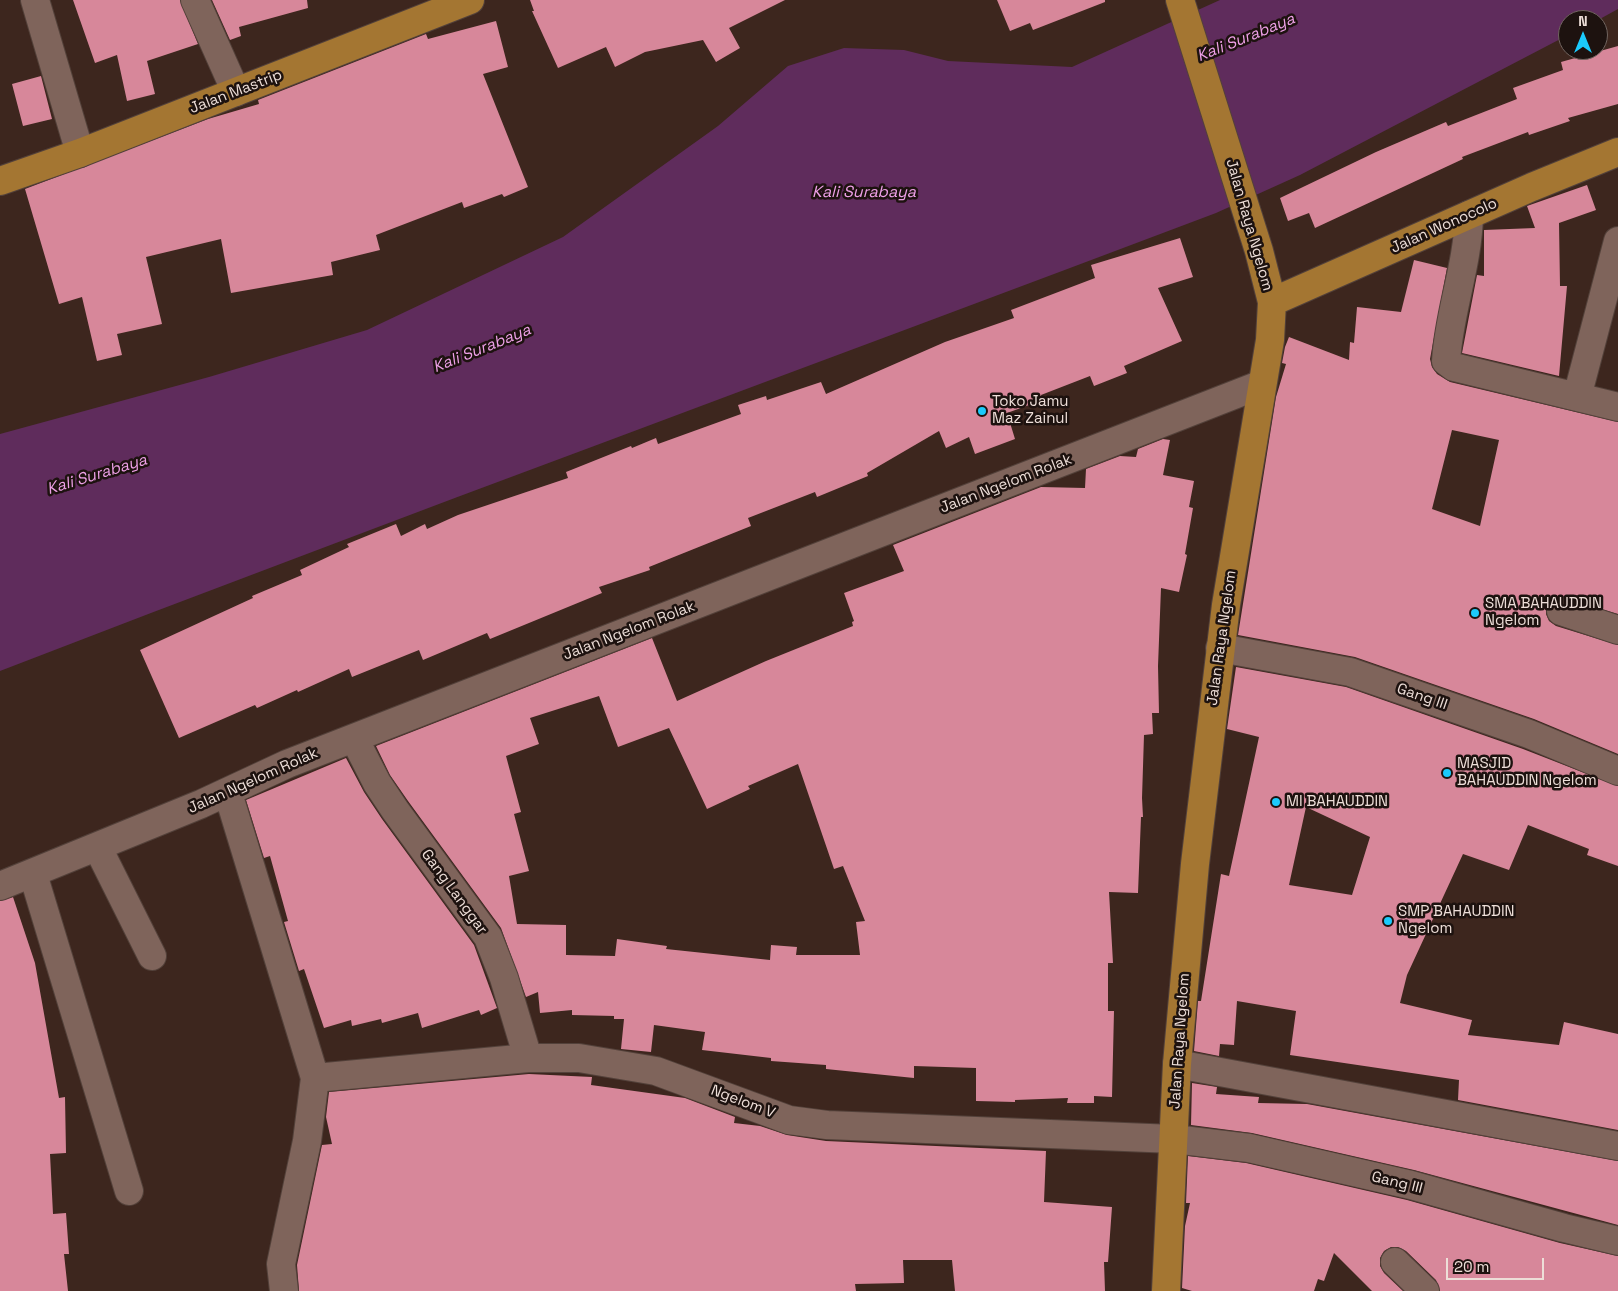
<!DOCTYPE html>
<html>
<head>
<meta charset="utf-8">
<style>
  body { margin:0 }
  #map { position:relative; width:1618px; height:1291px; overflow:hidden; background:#3d261e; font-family:"Space Grotesk",sans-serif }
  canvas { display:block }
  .north { position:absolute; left:1558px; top:10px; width:50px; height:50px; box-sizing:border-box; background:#1d120f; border:1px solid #70645f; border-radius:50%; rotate:0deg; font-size:14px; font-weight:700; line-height:20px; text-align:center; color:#edded8 }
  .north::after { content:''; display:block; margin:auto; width:18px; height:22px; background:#1bcafc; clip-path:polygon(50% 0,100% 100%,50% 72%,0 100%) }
  .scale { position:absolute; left:1446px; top:1258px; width:98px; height:22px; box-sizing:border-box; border:2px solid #edded8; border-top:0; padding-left:6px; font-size:15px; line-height:18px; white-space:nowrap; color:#edded8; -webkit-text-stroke:4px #1d120f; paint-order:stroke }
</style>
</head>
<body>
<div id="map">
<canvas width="1618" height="1291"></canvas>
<div class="north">N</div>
<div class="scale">20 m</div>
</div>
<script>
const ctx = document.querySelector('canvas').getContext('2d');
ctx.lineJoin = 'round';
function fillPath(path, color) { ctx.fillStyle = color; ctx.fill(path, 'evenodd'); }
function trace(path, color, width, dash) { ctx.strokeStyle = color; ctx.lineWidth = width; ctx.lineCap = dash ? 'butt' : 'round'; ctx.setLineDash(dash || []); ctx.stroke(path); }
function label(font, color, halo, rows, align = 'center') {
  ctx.font = font + ' "Space Grotesk",sans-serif'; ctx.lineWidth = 5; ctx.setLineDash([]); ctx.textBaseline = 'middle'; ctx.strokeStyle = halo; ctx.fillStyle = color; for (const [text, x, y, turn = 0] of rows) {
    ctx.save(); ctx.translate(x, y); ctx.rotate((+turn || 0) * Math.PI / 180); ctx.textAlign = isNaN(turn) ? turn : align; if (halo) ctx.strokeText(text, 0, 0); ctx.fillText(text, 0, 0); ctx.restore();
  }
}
fillPath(new Path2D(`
  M 1220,0 L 1618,0 L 1618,9 L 1598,20 L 1568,20 L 1568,35 L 1300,175 L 1216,213 C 811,366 404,515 0,671 L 0,434 L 209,377 L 367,330 L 563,237 L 718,126 L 788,66 L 844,48 L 904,50 L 948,61 L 1072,67 Z`), '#5f2c5c');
fillPath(new Path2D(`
  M 73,0 L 180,0 L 198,44 L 147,61 L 155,94 L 127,101 L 117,55 L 95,63 Z
  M 212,0 L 307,0 L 308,8 L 239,27 L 241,36 L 230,40 Z
  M 530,0 L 785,0 L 729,28 L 740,48 L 716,62 L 703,40 L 645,52 L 615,67 L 606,47 L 558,68 L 532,11 L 534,11 Z
  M 997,0 L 1105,0 L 1105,2 L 1033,30 L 1030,23 L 1010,31 Z
  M 496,21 L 508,67 L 483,74 L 528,187 L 504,197 L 502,194 L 464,208 L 462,202 L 376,235 L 380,250 L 331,262 L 333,275 L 231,293 L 221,239 L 146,257 L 162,324 L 117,334 L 122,355 L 97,361 L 82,297 L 59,304 L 25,189 L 208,119 L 259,104 L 258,100 L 426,34 L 428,39 Z
  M 1618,46 L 1618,104 L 1568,118 L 1570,121 L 1529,135 L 1528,132 L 1462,157 L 1463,159 L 1315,228 L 1309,213 L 1288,221 L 1280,198 L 1376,152 L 1446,122 L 1448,126 L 1517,99 L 1513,88 L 1563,70 L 1561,62 Z
  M 41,76 L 52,119 L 23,126 L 12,84 Z
  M 1587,185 L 1596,210 L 1559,223 L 1560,286 L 1567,286 L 1559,376 L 1462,353 L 1477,275 L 1484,276 L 1484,230 L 1535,228 L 1527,206 Z
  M 1180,238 L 1193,277 L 1158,288 L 1182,341 L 1124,366 L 1127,373 L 1094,386 L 1090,376 L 1041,395 L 1043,400 L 1007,413 L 1015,439 L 975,454 L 969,437 L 946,448 L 939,431 L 867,473 L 868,476 L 817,497 L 815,492 L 748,518 L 751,526 L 649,567 L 650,570 L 599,587 L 602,593 L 490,639 L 487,633 L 423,660 L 419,650 L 352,677 L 349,669 L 298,692 L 297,690 L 257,708 L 255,705 L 179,738 L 140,650 L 253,598 L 252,596 L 302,575 L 300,570 L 349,547 L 347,544 L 396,524 L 401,536 L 425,524 L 427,529 L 458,515 L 568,478 L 566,472 L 631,446 L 632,448 L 656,438 L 658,444 L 741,414 L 738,405 L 766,396 L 767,400 L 821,382 L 826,394 L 945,342 L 1014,318 L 1011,310 L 1095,278 L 1091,265 Z
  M 1414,260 L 1447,268 L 1430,359 L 1432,367 L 1437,374 L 1450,382 L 1618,422 L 1618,614 L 1558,596 L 1550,600 L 1546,606 L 1546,614 L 1549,621 L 1556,626 L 1618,645 L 1618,754 L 1534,719 L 1355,657 L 1238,635 L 1276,397 L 1286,364 L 1282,363 L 1285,347 L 1289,337 L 1349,360 L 1350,342 L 1354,343 L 1357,307 L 1401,312 ZM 1452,430 L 1499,440 L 1480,526 L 1432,509 Z
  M 1163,439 L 1170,440 L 1163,475 L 1194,481 L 1189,507 L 1193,508 L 1185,554 L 1187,555 L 1179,592 L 1161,588 L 1158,666 L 1159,713 L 1152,713 L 1153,734 L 1144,735 L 1142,798 L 1143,817 L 1141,817 L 1138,893 L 1109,892 L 1113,963 L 1108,963 L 1108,1011 L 1114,1011 L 1112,1097 L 1094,1096 L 1094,1103 L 1067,1103 L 1068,1098 L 1015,1100 L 1015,1102 L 976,1101 L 976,1068 L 914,1066 L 914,1078 L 826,1069 L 826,1065 L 771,1061 L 771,1058 L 702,1050 L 705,1032 L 654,1025 L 651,1052 L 621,1049 L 624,1019 L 614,1019 L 614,1016 L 572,1015 L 572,1010 L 540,1013 L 538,992 L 526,997 L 501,928 L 408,801 L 390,775 L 376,746 L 652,638 L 677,701 L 766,661 L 853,626 L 852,622 L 854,621 L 844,593 L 904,571 L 893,545 L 1041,487 L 1085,488 L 1086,469 L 1120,456 L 1136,457 L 1138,449 ZM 599,696 L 618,747 L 669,728 L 707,809 L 750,789 L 748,786 L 798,764 L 834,869 L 843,866 L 865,921 L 856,922 L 860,955 L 796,955 L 797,947 L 771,945 L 770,960 L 666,949 L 667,946 L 617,939 L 615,956 L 566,955 L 566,925 L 517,924 L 509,876 L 529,871 L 514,814 L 521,812 L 506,756 L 539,744 L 530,718 Z
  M 1236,667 L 1346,687 L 1523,749 L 1618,786 L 1618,866 L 1587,855 L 1589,849 L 1528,825 L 1509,870 L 1463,854 L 1407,975 L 1400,1003 L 1472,1020 L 1468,1035 L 1559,1045 L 1564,1022 L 1618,1034 L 1618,1130 L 1458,1100 L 1459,1080 L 1290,1055 L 1296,1011 L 1237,1001 L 1234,1045 L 1220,1044 L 1219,1056 L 1194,1051 L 1198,1001 L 1201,1001 L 1221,874 L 1229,876 L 1259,737 L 1227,729 ZM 1306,807 L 1370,837 L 1352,895 L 1289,885 Z
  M 346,758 L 364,792 L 382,819 L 474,945 L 497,1008 L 481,1015 L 479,1010 L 422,1028 L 418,1013 L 382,1023 L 381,1019 L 352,1026 L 351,1020 L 324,1028 L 304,969 L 299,971 L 284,922 L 288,921 L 270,856 L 264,858 L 246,800 Z
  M 13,897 L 35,963 L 59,1098 L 65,1097 L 66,1153 L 50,1154 L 53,1214 L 66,1213 L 69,1254 L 64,1254 L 68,1291 L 0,1291 L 0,901 Z
  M 529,1074 L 592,1077 L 591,1085 L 685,1098 L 735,1117 L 734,1123 L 760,1126 L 787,1135 L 826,1141 L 1046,1151 L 1044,1202 L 1112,1207 L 1108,1262 L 1104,1262 L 1105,1291 L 955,1291 L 952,1260 L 903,1260 L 904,1283 L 855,1284 L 856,1291 L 299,1291 L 297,1265 L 322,1145 L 332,1144 L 326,1117 L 329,1092 Z
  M 1192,1083 L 1217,1087 L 1216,1094 L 1259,1097 L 1258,1103 L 1307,1104 L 1618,1161 L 1618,1225 L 1414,1170 L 1252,1133 L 1191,1125 Z
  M 1188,1156 L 1246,1163 L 1407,1200 L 1560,1243 L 1618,1256 L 1618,1291 L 1440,1291 L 1436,1280 L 1406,1251 L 1398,1247 L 1391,1247 L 1384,1251 L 1380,1258 L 1380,1266 L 1384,1273 L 1403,1291 L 1372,1291 L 1334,1253 L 1324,1281 L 1318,1279 L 1314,1291 L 1192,1291 L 1182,1288 L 1185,1226 L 1190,1203 L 1186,1203 Z`), '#d7879a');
const minor = new Path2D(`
  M 35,0 L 80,153
  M 195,0 L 236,92
  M 1469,215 C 1468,265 1449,312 1446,361 L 1454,367 L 1618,407
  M 1577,397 L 1618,241
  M 1561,611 L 1618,630
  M 1220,648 L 1350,672 L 1529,734 L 1618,771
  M 354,738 L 377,783 L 395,810 L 488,937 L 504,978 L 528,1058
  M 228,793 L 315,1078 L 307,1141 L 281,1264 L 284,1291
  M 98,848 L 152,956
  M 33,874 L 129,1191
  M 0,886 L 201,804 L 287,764 L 1262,384
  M 1177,1064 L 1618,1146
  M 315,1078 L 528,1058 L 579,1058 L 656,1071 L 789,1120 L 827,1125 L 1174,1139 L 1249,1148 L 1411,1185 L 1564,1228 L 1618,1241
  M 1395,1262 L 1425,1291`);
const major = new Path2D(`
  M 0,181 L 80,153 L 470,0
  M 1272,302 L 1532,187 L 1618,152
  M 1166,1291 L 1177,1064 L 1195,864 L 1226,605 L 1270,340 L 1272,302 L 1259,251 L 1180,0`);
trace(minor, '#53413a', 30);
trace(major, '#53413a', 30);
trace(minor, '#7f645b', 28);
trace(major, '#a47632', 28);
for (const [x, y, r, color] of [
  [982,411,5,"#1bcafc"],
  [1475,613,5,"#1bcafc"],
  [1447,773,5,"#1bcafc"],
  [1276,802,5,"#1bcafc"],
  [1388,921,5,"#1bcafc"]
]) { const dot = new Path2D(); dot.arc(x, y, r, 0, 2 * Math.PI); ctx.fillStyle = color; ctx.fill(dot); trace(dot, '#1d120f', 2); }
label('15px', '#edded8', '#1d120f', [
  ["Jalan Mastrip",236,92,-21],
  ["Jalan Raya Ngelom",1249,225,74],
  ["Jalan Wonocolo",1444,226,-24],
  ["Jalan Ngelom Rolak",1006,484,-21],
  ["Jalan Ngelom Rolak",629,631,-21],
  ["Jalan Raya Ngelom",1222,638,-82],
  ["Gang III",1422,697,19],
  ["Jalan Ngelom Rolak",253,781,-24],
  ["Gang Langgar",454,892,54],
  ["Jalan Raya Ngelom",1180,1041,-86],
  ["Ngelom V",743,1102,21],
  ["Gang III",1397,1183,14]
]);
label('15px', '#edded8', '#1d120f', [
  ["Toko Jamu",992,402],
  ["Maz Zainul",992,419],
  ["SMA BAHAUDDIN",1485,604],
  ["Ngelom",1485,621],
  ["MASJID",1457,764],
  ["BAHAUDDIN Ngelom",1457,781],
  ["MI BAHAUDDIN",1286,802],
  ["SMP BAHAUDDIN",1398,912],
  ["Ngelom",1398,929]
], 'left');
label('italic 16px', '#eea0e7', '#1d120f', [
  ["Kali Surabaya",1246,38,-22],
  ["Kali Surabaya",864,193],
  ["Kali Surabaya",482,349,-22],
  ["Kali Surabaya",97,475,-17]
]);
</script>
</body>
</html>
